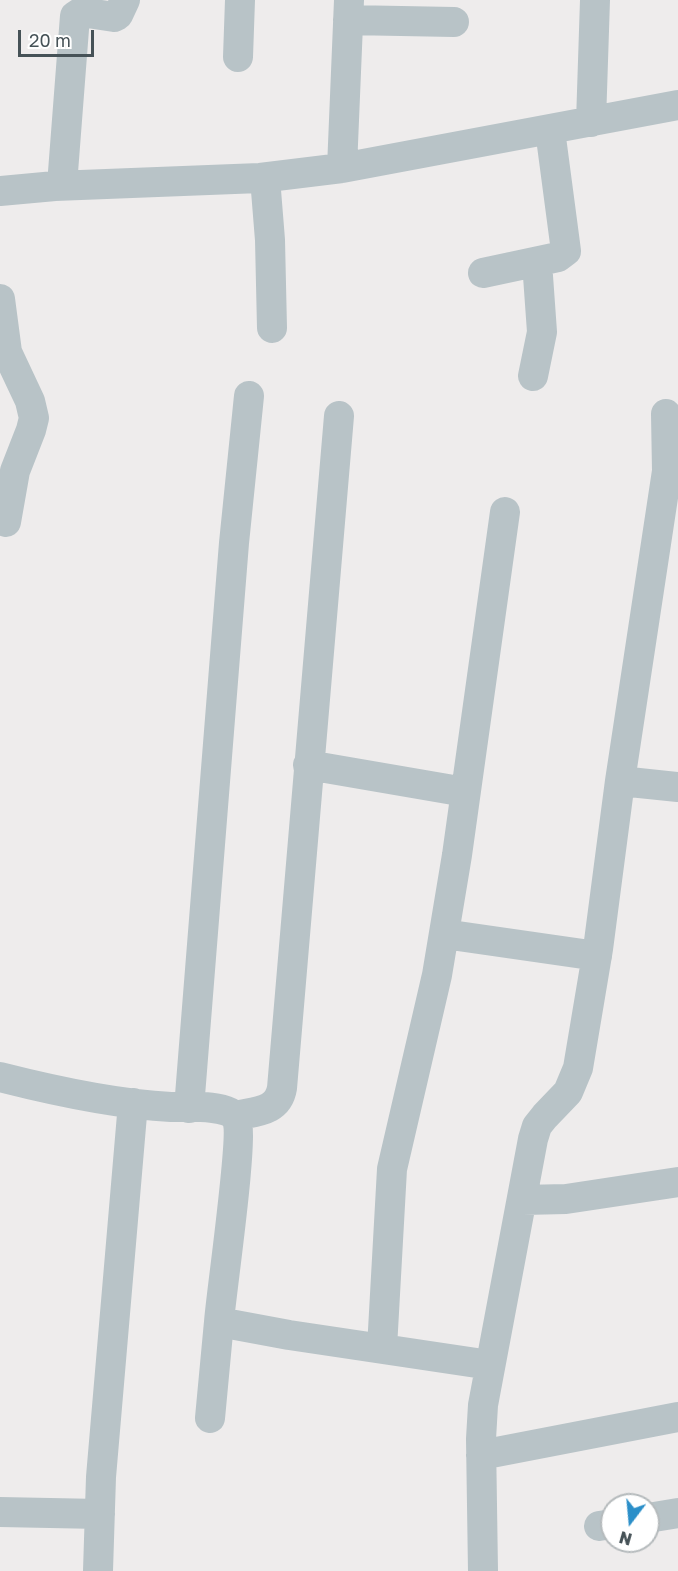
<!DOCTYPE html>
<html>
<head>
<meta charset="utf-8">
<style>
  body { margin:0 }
  #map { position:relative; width:678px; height:1571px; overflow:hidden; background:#eeecec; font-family:"Golos Text",sans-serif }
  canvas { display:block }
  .north { position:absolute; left:600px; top:1493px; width:60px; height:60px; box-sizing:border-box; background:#fff; border:2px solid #b5babc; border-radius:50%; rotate:196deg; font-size:16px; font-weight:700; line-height:24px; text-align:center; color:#465257 }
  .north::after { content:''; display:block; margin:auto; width:21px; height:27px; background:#2b8fc9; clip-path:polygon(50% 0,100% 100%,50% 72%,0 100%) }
  .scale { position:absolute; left:18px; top:30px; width:76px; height:27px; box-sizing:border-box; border:3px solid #465257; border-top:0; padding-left:8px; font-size:18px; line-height:21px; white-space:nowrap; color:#465257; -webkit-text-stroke:4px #fff; paint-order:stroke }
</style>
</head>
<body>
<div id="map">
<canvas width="678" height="1571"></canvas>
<div class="north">N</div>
<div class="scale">20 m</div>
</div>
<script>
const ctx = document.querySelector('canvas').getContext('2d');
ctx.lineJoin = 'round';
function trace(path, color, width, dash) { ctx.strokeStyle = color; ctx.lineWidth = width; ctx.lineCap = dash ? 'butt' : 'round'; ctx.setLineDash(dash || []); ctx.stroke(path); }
trace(new Path2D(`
  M 348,20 L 454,22
  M 238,57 L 240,0
  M 591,122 L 595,0
  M 342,168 L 349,0
  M 265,178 L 270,240 L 272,328
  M 62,185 L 75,16 L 81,12 L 114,17 L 118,15 L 125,0
  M 0,191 L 55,186 L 260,178 L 342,168 L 678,105
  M 483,273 L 558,257 L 566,251 L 550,130
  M 0,299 L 7,352 L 30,401 L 34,418 L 31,430 L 15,471 L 6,522
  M 533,376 L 542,332 L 537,262
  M 308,765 L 465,792
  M 620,781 L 678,787
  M 444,934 L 597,956
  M 0,1077 C 55,1091 114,1104 171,1107 C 186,1107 228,1104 236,1118 C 245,1133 221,1293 219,1322 L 289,1335 L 490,1365
  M 189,1108 L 234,543 L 249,396
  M 235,1116 C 256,1111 278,1112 282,1088 L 339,416
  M 523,1200 L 566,1199 L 678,1182
  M 382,1348 L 392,1169 L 437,975 L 457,855 L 505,512
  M 210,1418 L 219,1322
  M 481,1455 L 678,1417
  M 0,1512 L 100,1514
  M 648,1518 L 678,1513
  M 599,1526 L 612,1524
  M 98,1571 L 101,1477 L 133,1103
  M 483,1571 L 481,1439 L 483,1405 L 533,1139 L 537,1126 L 545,1116 L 568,1092 L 578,1068 L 598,949 L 620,781 L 667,471 L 666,414`), '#b8c3c7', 30);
</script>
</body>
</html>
